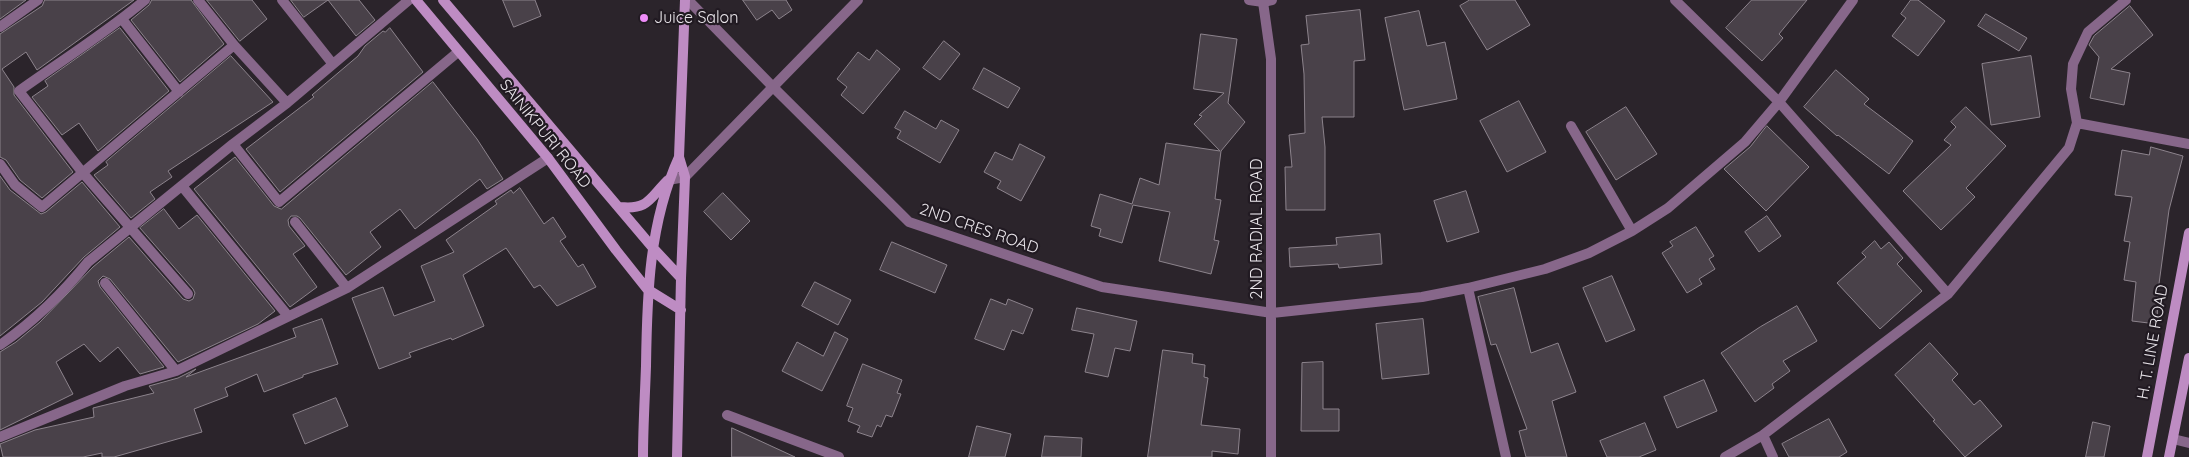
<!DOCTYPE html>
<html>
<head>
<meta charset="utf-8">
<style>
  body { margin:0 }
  canvas { display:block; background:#2b242b }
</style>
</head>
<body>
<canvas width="2189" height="457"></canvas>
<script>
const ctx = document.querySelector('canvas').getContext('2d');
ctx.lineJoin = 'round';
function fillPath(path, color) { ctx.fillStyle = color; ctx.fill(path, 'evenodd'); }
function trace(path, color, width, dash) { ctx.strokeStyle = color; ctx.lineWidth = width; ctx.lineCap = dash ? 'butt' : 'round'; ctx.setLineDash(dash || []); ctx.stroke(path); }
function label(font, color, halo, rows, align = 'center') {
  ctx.font = font + ' Quicksand,sans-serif'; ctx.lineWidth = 4.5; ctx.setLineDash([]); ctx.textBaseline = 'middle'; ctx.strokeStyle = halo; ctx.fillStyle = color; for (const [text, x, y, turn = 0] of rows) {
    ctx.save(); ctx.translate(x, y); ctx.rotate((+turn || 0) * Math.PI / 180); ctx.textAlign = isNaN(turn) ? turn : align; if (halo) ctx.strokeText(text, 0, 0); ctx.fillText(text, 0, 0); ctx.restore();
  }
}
const building = new Path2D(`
  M 0,0 L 26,0 L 0,19 Z
  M 45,0 L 134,0 L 37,70 L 26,52 L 2,69 L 14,87 L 14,95 L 73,172 L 42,198 L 20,180 L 6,160 L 0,157 L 0,34 L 42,6 Z
  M 152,0 L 191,0 L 224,44 L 180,82 L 131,20 L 149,5 Z
  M 207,0 L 252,0 L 267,19 L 240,41 Z
  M 291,0 L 359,0 L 375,20 L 356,36 L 328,0 L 304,17 Z
  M 503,0 L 535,0 L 541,16 L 514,27 Z
  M 743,0 L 786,0 L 792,10 L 779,19 L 772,10 L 757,20 Z
  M 1470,0 L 1515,0 L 1530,25 L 1487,50 L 1460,6 Z
  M 1752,0 L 1807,0 L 1779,34 L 1783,38 L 1762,61 L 1726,28 Z
  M 1911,0 L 1918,0 L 1945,21 L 1918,56 L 1892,36 L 1906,18 L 1901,14 Z
  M 2130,6 L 2153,35 L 2111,69 L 2130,73 L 2124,105 L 2090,98 L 2099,57 L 2089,45 L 2094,36 Z
  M 1360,10 L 1365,60 L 1354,61 L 1354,117 L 1322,117 L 1325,147 L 1325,210 L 1286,210 L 1285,167 L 1292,167 L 1289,135 L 1305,133 L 1304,74 L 1301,45 L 1309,44 L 1306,16 Z
  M 1419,11 L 1427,46 L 1445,42 L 1457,99 L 1404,110 L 1385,18 Z
  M 1986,14 L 2027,38 L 2019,51 L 1978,26 Z
  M 120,28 L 169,91 L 98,151 L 79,123 L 62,135 L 32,97 L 48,86 L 45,81 Z
  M 390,28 L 423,72 L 280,192 L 246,149 L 314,97 L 312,95 L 358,56 L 365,46 L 383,31 L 385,32 Z
  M 1201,34 L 1237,39 L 1228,103 L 1245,122 L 1221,151 L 1215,199 L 1221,200 L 1214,240 L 1219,241 L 1211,274 L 1159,261 L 1170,212 L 1133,205 L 1122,243 L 1099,236 L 1101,229 L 1091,226 L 1100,194 L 1132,204 L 1140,178 L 1159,185 L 1166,143 L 1220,151 L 1194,124 L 1202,116 L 1199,115 L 1224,93 L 1194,89 Z
  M 944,41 L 960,54 L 940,80 L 923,68 Z
  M 877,50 L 900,69 L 863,114 L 841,95 L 847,87 L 837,79 L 858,52 L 869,60 Z
  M 231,56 L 273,102 L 168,171 L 172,177 L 150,192 L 155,199 L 131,218 L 94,175 L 108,165 L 106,162 Z
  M 2031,56 L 2040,117 L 1991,125 L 1982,64 Z
  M 984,68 L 1020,88 L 1008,108 L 973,89 Z
  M 1836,70 L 1869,99 L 1864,104 L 1913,141 L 1889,174 L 1838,135 L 1837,136 L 1804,107 Z
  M 433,82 L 477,139 L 503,179 L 487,189 L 480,179 L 415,229 L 400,209 L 370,232 L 381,247 L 346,275 L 300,218 L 297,216 L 291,216 L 288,220 L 289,226 L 305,246 L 293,254 L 317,287 L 290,307 L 194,189 L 235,157 L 274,206 L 281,209 Z
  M 1519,101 L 1546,152 L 1507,172 L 1480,121 Z
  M 1626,107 L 1657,154 L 1616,180 L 1586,132 Z
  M 1966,107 L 2006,146 L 1966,188 L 1975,197 L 1941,230 L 1903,191 L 1951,145 L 1944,140 L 1956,127 L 1951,122 Z
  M 905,111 L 936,129 L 941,120 L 959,130 L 940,163 L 897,138 L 901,131 L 895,128 Z
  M 1767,126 L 1809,167 L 1766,211 L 1724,169 L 1750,147 Z
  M 1020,144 L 1045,157 L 1021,201 L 997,188 L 1001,181 L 984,172 L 995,152 L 1012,160 Z
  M 2151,147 L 2183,156 L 2169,210 L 2158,291 L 2157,324 L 2132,321 L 2136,282 L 2124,280 L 2130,242 L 2124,241 L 2132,197 L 2115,195 L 2122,150 L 2149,155 Z
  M 0,176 L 10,190 L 41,214 L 46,212 L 82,182 L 120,227 L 84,257 L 42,302 L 0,336 Z
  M 520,188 L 544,224 L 553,217 L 566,237 L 560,241 L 578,267 L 583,264 L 596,287 L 557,306 L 540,285 L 534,288 L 506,248 L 463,275 L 484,326 L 452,340 L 451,338 L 409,353 L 411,357 L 379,369 L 352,298 L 383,287 L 394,316 L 435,301 L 421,266 L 454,252 L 446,240 L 497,204 L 495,201 L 511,190 L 513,193 Z
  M 1466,191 L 1479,232 L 1447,242 L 1434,201 Z
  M 723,193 L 750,221 L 731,240 L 704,212 Z
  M 164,209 L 179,229 L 197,215 L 275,311 L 258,324 L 178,362 L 110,279 L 103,276 L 98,281 L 100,287 L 164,367 L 140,374 L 118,347 L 100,362 L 84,344 L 56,362 L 73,394 L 0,430 L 0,352 L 16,342 L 40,322 L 93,267 L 129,237 L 183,299 L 189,301 L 193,299 L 195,293 L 193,289 L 140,228 Z
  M 1767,216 L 1781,236 L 1759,252 L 1745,232 Z
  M 1696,227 L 1714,256 L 1709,259 L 1715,269 L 1699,279 L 1702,284 L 1687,293 L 1662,253 L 1673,246 L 1670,242 Z
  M 1380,234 L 1382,264 L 1339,268 L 1338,264 L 1290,267 L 1289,248 L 1337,245 L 1336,238 Z
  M 1875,241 L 1881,249 L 1889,242 L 1903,258 L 1897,264 L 1922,291 L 1880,329 L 1837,283 L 1866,257 L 1862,253 Z
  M 892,242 L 947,265 L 935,293 L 880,270 Z
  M 1612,276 L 1635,330 L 1606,342 L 1583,288 Z
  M 815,282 L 851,300 L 838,325 L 802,306 Z
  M 1514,288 L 1531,353 L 1558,343 L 1576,392 L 1552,401 L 1567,457 L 1526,457 L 1519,431 L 1527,429 L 1496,344 L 1491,345 L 1478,297 Z
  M 991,299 L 1006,305 L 1008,299 L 1033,309 L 1023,334 L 1012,330 L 1004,350 L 975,339 Z
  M 1797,306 L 1817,341 L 1783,361 L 1790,371 L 1772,384 L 1774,388 L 1755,402 L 1721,353 L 1760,327 Z
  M 1077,308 L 1137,321 L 1130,351 L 1115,348 L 1108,377 L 1085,372 L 1094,334 L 1072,330 Z
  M 322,319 L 338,364 L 303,375 L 303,377 L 264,392 L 257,374 L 225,388 L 228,396 L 194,409 L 202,432 L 114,457 L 102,457 L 102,453 L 83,457 L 3,457 L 0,444 L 35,430 L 94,417 L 93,408 L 154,393 L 149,386 L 178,378 L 196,369 L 186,377 L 296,337 L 293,329 Z
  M 1423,319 L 1429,374 L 1382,379 L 1376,324 Z
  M 835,332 L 848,339 L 822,391 L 782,371 L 797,342 L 823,356 Z
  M 1930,343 L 1958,374 L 1952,380 L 1974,405 L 1980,400 L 2002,426 L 1965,457 L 1933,421 L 1935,420 L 1895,375 Z
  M 1163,350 L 1193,354 L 1192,363 L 1205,365 L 1204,377 L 1208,378 L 1201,425 L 1240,429 L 1238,454 L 1212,451 L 1212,457 L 1148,457 Z
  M 1323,362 L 1323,409 L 1339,409 L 1339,431 L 1301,431 L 1302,363 Z
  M 863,364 L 902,380 L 897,393 L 901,394 L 892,417 L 886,415 L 881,427 L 877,425 L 872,437 L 857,432 L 860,426 L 848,421 L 853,408 L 847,406 Z
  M 1704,380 L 1717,411 L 1677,428 L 1664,397 Z
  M 336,398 L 348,426 L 305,444 L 293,415 Z
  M 1829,419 L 1847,452 L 1839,457 L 1789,457 L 1782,444 Z
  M 2093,422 L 2110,426 L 2104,457 L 2086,457 Z
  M 1645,423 L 1656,450 L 1639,457 L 1607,457 L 1600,441 Z
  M 977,426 L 1011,434 L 1005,457 L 969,457 Z
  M 732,428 L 795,457 L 732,457 Z
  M 1045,436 L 1082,438 L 1081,457 L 1042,457 Z`);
fillPath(building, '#494149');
trace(building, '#8c838c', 1);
trace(new Path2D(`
  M 145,0 C 106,33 61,61 19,91 L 82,172 L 188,294
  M 198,0 L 234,45 L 287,103
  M 282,0 L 332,63
  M 688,0 L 774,88 L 909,222 L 1102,287 L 1272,313 L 1422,297 L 1468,288 L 1545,269 L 1589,253 L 1632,231 L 1668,208 L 1745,142 L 1779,102 L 1853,0
  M 1249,0 L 1263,2 L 1272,0
  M 1675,0 L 1779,102 L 1948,294
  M 1263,2 L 1271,59 L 1271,457
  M 122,19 L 179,92
  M 0,27 L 38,0
  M 2077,123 L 2189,144
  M 1571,126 L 1632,231
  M 233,144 L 279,202 L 458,52
  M 0,164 L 15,185 L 42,207 L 234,45
  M 668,180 L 685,177 L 858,0
  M 182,186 L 288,316
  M 295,222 L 347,288
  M 105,283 L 176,371
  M 1468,288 L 1506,457
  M 0,345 C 33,322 63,293 88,262 L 233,144 L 287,103 L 409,0
  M 727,415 L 839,457
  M 1763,435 L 1773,457
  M 0,437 L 125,386 L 176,371 L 347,288 L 548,158
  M 2173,439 L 2189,443
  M 1725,457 L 1763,435 L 1948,294 L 2069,148 L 2077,123 L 2071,89 L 2073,64 L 2088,32 L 2126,0`), '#87678a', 10);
trace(new Path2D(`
  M 416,0 L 548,158 L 616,250 L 647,289 L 681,310
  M 443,0 L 653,248 L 681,278
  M 620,207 C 648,210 649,199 667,181
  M 643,457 C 643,427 645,396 646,366 C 647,294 649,223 679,157
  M 677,457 L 681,278 L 685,177 L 679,157 L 685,0
  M 2147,457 L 2189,233
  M 2169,457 L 2189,358`), '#be8cc3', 10);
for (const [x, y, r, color] of [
  [644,18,5,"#ee8cf8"]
]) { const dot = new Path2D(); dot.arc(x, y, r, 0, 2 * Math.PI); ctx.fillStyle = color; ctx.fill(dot); trace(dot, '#211a22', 2); }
label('16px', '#eae6eb', '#211a22', [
  ["Juice Salon",654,18]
], 'left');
label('16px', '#eae6eb', '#211a22', [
  ["SAINIKPURI ROAD",545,134,51],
  ["2ND CRES ROAD",979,229,19],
  ["2ND RADIAL ROAD",1257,229,-90],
  ["H. T. LINE ROAD",2153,342,-80]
]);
</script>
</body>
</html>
